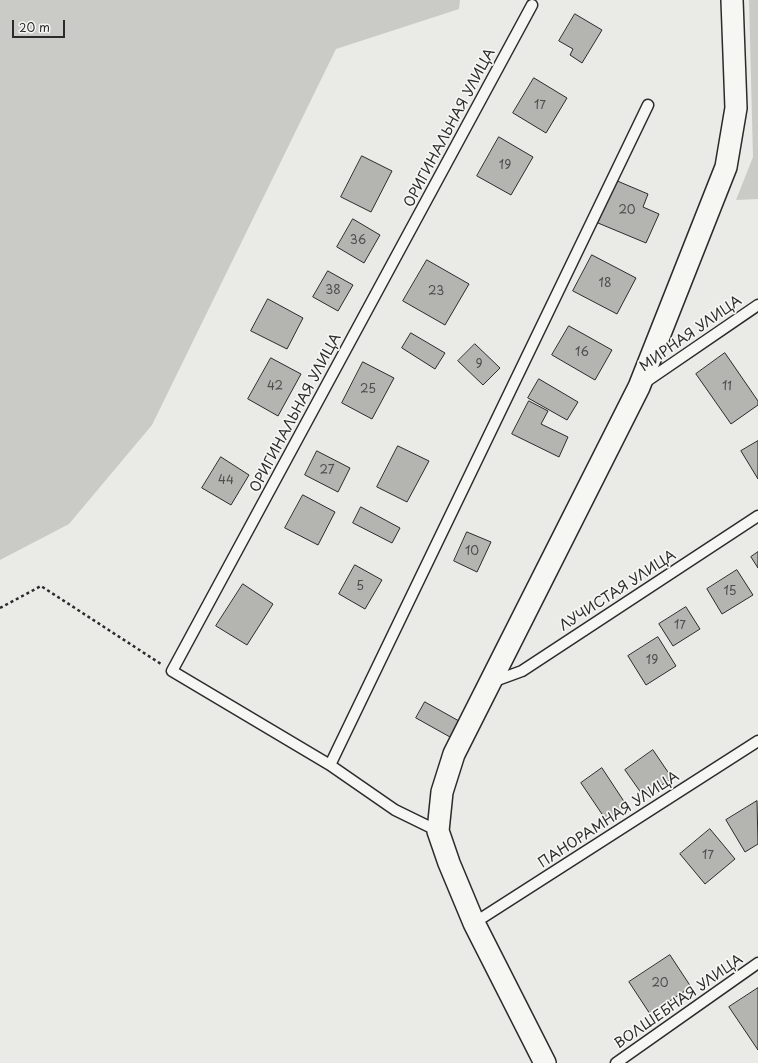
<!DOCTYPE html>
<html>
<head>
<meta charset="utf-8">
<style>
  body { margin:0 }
  #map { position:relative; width:758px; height:1063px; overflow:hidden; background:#eaeae6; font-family:"Playpen Sans",sans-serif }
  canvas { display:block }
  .scale { position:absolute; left:12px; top:20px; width:53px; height:18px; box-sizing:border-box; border:2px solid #2b2b2b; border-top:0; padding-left:5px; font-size:12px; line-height:14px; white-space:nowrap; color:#2b2b2b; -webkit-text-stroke:3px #f6f6f2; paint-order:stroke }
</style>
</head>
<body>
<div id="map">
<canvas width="758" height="1063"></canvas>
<div class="scale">20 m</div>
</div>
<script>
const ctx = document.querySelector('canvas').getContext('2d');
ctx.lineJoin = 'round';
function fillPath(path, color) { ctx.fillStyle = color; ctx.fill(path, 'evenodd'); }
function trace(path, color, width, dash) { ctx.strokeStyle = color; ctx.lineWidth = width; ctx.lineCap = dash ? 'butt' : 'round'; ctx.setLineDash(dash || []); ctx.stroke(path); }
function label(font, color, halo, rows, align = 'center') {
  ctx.font = font + ' "Playpen Sans",sans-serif'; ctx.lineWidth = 3.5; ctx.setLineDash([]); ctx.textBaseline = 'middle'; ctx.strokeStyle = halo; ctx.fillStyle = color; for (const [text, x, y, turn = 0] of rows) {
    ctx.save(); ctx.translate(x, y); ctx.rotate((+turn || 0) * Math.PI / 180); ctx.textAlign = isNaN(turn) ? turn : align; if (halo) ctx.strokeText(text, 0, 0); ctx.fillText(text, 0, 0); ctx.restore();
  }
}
fillPath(new Path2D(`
  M 0,0 L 460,0 L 459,9 L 336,49 L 152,425 L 69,524 L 0,560 Z
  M 749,0 L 758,0 L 758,199 L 736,200 L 753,157 Z`), '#cacac7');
const building = new Path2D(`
  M 575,14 L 602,30 L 582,63 L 570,55 L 573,49 L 559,41 Z
  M 534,78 L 567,98 L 546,133 L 513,113 Z
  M 499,137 L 533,157 L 511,195 L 477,176 Z
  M 362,156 L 392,171 L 371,212 L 341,197 Z
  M 615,180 L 648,194 L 643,207 L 659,214 L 646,243 L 598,223 Z
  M 353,219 L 380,235 L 364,263 L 337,247 Z
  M 592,255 L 636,278 L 617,314 L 573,291 Z
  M 427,260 L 469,284 L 445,325 L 403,301 Z
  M 328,271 L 353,285 L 338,311 L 313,297 Z
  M 268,299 L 303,318 L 287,349 L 251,331 Z
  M 569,326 L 612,350 L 595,380 L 552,355 Z
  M 411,333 L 445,353 L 435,369 L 402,348 Z
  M 475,344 L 500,368 L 483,385 L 458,361 Z
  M 725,353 L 758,401 L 758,405 L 731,424 L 696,374 Z
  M 271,358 L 301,374 L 278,416 L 248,399 Z
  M 363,362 L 394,378 L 372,419 L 342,403 Z
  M 539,379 L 578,402 L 567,420 L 528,398 Z
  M 529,401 L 548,411 L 541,424 L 568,437 L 559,457 L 512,434 Z
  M 758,441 L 758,479 L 741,451 Z
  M 398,446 L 429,461 L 407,502 L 377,487 Z
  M 317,451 L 350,468 L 338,492 L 305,475 Z
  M 221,457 L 249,475 L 231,505 L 202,488 Z
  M 303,495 L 335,512 L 318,545 L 285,528 Z
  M 361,507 L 400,528 L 392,543 L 353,523 Z
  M 467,532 L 491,542 L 477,572 L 454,561 Z
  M 758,552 L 758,568 L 751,557 Z
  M 355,565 L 382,580 L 365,609 L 339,594 Z
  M 737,570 L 753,595 L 722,614 L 707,589 Z
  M 243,584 L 273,604 L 247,645 L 216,626 Z
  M 686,607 L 700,629 L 673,646 L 659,624 Z
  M 658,637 L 676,666 L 646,685 L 628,656 Z
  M 425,702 L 459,721 L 450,737 L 416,718 Z
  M 653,750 L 672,778 L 644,797 L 625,770 Z
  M 602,768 L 627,806 L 606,820 L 581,783 Z
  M 757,801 L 758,844 L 745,852 L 726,820 Z
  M 710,829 L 735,859 L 705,884 L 680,854 Z
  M 670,955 L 691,987 L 650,1014 L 629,982 Z
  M 758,988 L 758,1050 L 729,1007 Z`);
fillPath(building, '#b4b4b1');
trace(building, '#2b2b2b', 1);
const service = new Path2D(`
  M 644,383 L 758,305
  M 492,682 L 522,671 L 758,516
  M 330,765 L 648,105
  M 438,831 L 395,810 L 330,765 L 172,671 L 532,5
  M 474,923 L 758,741
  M 616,1063 L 758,963`);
const minor = new Path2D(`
  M 545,1063 L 474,923 L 449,863 L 438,831 L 442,792 L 454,754 L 639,387 L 726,167 L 736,108 L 732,0`);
trace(service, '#2b2b2b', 13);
trace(minor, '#2b2b2b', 24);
trace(new Path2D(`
  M 0,608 L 41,586 L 161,664`), '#2b2b2b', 2.5, [3, 3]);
trace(service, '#f6f6f2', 10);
trace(minor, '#f6f6f2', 21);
label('12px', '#4d4d4c', null, [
  ["17",540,106],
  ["19",505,166],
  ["20",627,211],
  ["36",358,241],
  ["18",605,284],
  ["38",333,291],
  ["23",436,292],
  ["16",582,353],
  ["9",479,365],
  ["42",275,387],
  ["11",727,387],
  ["25",368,390],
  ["27",327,471],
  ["44",226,481],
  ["10",472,552],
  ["5",360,587],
  ["15",730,592],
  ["17",680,626],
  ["19",652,661],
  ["17",708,856],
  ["20",660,984]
]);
label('14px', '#2b2b2b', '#f6f6f2', [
  ["ОРИГИНАЛЬНАЯ УЛИЦА",450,128,-62],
  ["МИРНАЯ УЛИЦА",691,334,-35],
  ["ОРИГИНАЛЬНАЯ УЛИЦА",296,413,-62],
  ["ЛУЧИСТАЯ УЛИЦА",618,591,-33],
  ["ПАНОРАМНАЯ УЛИЦА",609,820,-33],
  ["ВОЛШЕБНАЯ УЛИЦА",679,1002,-35]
]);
</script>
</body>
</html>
